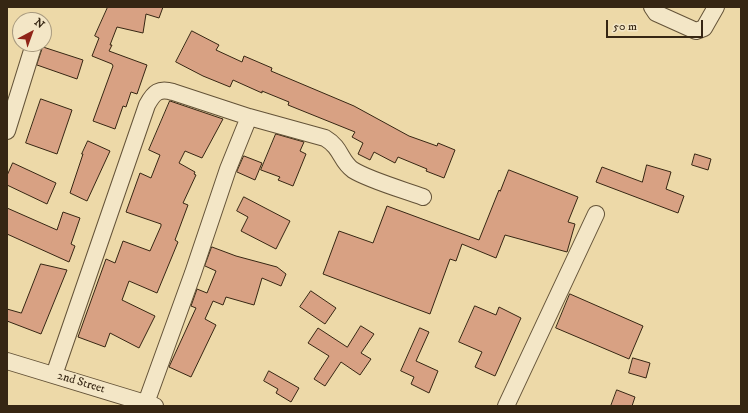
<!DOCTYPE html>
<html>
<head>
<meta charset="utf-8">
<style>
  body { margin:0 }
  #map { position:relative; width:748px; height:413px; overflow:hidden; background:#edd9a8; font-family:"IM FELL DW Pica",serif }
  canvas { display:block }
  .frame { position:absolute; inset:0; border:8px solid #362613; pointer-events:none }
  .north { position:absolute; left:12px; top:12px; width:40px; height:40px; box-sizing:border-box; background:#f3e6c6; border:1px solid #a7997e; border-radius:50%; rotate:41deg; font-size:11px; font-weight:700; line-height:16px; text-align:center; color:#362613 }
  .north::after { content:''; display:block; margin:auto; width:14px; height:18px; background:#8f2418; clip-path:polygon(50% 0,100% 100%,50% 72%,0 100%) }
  .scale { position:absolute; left:606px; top:20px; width:97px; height:18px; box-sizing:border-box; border:2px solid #362613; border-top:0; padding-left:5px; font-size:12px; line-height:14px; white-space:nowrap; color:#362613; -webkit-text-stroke:3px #f3e6c6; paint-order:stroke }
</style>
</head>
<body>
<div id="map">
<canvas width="748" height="413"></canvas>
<div class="frame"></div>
<div class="north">N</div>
<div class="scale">50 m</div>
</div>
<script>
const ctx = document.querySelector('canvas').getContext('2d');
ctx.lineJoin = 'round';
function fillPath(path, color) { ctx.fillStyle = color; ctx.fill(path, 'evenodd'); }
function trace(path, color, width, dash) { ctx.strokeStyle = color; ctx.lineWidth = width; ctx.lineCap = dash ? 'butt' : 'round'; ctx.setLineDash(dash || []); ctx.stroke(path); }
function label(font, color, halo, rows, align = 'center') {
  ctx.font = font + ' "IM FELL DW Pica",serif'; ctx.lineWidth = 3; ctx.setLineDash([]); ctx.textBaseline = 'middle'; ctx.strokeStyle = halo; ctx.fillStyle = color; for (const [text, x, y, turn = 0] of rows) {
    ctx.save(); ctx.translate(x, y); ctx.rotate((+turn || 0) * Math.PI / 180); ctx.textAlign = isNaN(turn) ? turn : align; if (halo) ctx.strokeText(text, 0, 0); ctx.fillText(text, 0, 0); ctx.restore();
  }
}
const building = new Path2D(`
  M 108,7 L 163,7 L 159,18 L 146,14 L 143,33 L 117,27 L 110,45 L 112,45 L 109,51 L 147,65 L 137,94 L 131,92 L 126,107 L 123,106 L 115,129 L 93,121 L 113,66 L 112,64 L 92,56 L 99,38 L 95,36 Z
  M 192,31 L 219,45 L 216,50 L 242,62 L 244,56 L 272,68 L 271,71 L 354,106 L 409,136 L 437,146 L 438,143 L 455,150 L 444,178 L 426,171 L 427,169 L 398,157 L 395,163 L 374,152 L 370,160 L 358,154 L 363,143 L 352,137 L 355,132 L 288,105 L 289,102 L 262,91 L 262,93 L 233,80 L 230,87 L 203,76 L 176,62 Z
  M 43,47 L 83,60 L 77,79 L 37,65 Z
  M 41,99 L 72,110 L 57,154 L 26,143 Z
  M 170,101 L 223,119 L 202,158 L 185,151 L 179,163 L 195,172 L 194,174 L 196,175 L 183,203 L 188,205 L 175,240 L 178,242 L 157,293 L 129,281 L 122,300 L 155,316 L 139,348 L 110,333 L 105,347 L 78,337 L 106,259 L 115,263 L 123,241 L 150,251 L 161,226 L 161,224 L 126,212 L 140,173 L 151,178 L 160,155 L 149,150 Z
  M 276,134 L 304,142 L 300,151 L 306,154 L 293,186 L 278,180 L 280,177 L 261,170 Z
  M 88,141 L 110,151 L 87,201 L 70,193 L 83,154 L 82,154 Z
  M 695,154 L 711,159 L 708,170 L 692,165 Z
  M 244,156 L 262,163 L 255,180 L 237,172 Z
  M 13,163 L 56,183 L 47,204 L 7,185 L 7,176 Z
  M 647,165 L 671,172 L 666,189 L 684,196 L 678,213 L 596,182 L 602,167 L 642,182 Z
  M 509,170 L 578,197 L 568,222 L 575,224 L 567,252 L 505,235 L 496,258 L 462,244 L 456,261 L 450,259 L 430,314 L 323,274 L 339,231 L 373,243 L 387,206 L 479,240 L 499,190 L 500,191 Z
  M 244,197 L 290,221 L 276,249 L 241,231 L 248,217 L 237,211 Z
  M 7,208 L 57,230 L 63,212 L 80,218 L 71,244 L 75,246 L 69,262 L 7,234 Z
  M 212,247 L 236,256 L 277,267 L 286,274 L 281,286 L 262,278 L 254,305 L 226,297 L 223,305 L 213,301 L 205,319 L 216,325 L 191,377 L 169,367 L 196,308 L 191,306 L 197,289 L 207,293 L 216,271 L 205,266 Z
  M 41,264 L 67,270 L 41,334 L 7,321 L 7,309 L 21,313 Z
  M 311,291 L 336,308 L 325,324 L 300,307 Z
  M 570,294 L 643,326 L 629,359 L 556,328 Z
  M 475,306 L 496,315 L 499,307 L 521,318 L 495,376 L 475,367 L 482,352 L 459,342 Z
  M 361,326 L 374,334 L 361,353 L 371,359 L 360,375 L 341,362 L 325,386 L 314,379 L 329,356 L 308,343 L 318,328 L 347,347 Z
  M 420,328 L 429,332 L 416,361 L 438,371 L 429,393 L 411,384 L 414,377 L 401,371 Z
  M 633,358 L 650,363 L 646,378 L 629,373 Z
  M 269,371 L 299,388 L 291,402 L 276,393 L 278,389 L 264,381 Z
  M 617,390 L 635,397 L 632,406 L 611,406 Z`);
fillPath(building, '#d8a183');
trace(building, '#362613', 1);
const minor = new Path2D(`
  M 652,7 L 656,13 L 696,31 L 704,28 L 716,7
  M 7,131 L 34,44
  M 7,361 L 155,406
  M 54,375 L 147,105 C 154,92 159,88 173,92 L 249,117 L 325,138 C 342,148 340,161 353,170 C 369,180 404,190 423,197
  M 146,403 L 193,273 L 228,169 L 249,117
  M 506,406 L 596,214`);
trace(minor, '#645338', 18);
trace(minor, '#f3e6c6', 16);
label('12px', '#362613', '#f3e6c6', [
  ["2nd Street",81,383,17]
]);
</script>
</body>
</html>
